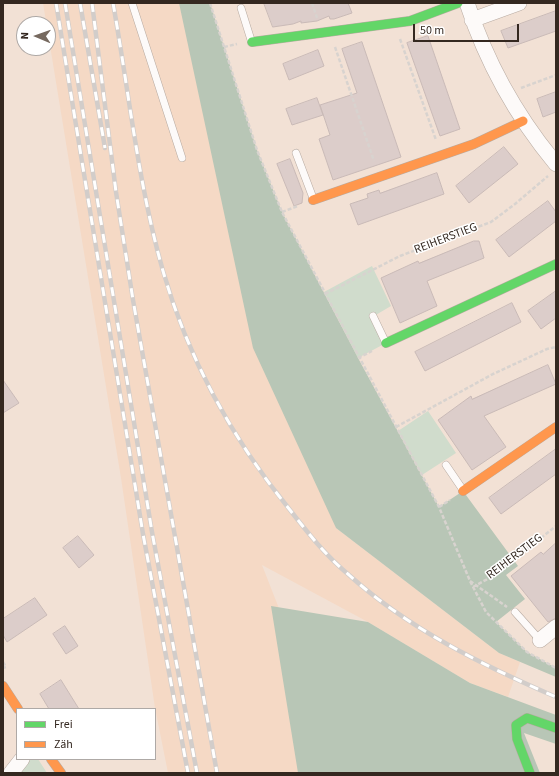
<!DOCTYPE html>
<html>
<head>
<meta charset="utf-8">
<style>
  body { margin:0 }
  #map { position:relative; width:559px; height:776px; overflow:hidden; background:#f2e1d5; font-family:"Source Sans 3",sans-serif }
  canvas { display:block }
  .frame { position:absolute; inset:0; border:4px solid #342820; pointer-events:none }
  .legend { position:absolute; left:16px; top:708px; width:140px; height:52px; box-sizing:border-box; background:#fff; border:1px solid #aea9a6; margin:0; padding:5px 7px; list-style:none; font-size:12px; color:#342820 }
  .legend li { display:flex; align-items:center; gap:8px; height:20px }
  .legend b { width:20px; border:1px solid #aea9a6 }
  .north { position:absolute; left:16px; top:16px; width:40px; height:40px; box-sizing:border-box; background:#fff; border:1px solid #aea9a6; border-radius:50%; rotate:272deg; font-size:11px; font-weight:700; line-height:16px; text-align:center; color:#342820 }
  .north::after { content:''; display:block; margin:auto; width:14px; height:18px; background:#76695f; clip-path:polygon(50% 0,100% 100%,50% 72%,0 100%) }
  .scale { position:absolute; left:413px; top:24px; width:106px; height:18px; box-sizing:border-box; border:2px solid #342820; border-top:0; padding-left:5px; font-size:12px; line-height:14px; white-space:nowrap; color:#342820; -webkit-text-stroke:3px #fff; paint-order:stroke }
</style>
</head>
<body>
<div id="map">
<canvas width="559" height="776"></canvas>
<div class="frame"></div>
<ul class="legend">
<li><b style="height:5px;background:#63d668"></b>Frei</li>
<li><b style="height:5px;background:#ff974d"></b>Zäh</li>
</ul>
<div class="north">N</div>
<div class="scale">50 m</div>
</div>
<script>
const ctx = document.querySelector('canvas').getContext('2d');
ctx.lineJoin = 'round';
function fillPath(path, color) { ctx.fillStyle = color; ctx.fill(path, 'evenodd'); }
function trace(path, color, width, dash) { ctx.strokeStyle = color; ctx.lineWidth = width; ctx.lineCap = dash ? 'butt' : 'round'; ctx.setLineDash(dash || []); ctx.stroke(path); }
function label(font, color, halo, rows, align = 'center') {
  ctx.font = font + ' "Source Sans 3",sans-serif'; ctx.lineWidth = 3; ctx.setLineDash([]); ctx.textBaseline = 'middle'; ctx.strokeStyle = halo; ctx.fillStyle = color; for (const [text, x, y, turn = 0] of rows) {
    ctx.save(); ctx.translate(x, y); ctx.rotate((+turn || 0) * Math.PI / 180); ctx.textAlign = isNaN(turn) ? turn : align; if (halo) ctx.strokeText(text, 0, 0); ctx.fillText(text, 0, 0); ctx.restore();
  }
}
fillPath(new Path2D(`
  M 43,3 L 193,3 L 336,528 L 499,653 L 520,662 L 508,697 L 470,683 L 368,622 L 262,565 L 332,744 L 339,773 L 168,773 L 155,708 L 121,478 Z`), '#f5d9c5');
fillPath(new Path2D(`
  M 372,266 L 391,306 L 374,316 L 386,343 L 358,358 L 324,292 Z
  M 428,411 L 456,453 L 422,475 L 398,431 Z
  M 22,759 L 38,759 L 47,773 L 11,773 Z`), '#d0dccc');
fillPath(new Path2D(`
  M 179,3 L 210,3 L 257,150 L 282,212 L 358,358 L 439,507 L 463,491 L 518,566 L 506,575 L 525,599 L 496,622 L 527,652 L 556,668 L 556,677 L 499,653 L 336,528 L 253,348 Z
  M 271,606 L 368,622 L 470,683 L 556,715 L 556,744 L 524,733 L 540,773 L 298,773 Z`), '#b8c6b6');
const building = new Path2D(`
  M 264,3 L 348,3 L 352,13 L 334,19 L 330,19 L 329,16 L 317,21 L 301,23 L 301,21 L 293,24 L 273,27 Z
  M 556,11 L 556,31 L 508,48 L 501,31 Z
  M 428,36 L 460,129 L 440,136 L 407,43 Z
  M 362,42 L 401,157 L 333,180 L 319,139 L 330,135 L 320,105 L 357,93 L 342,49 Z
  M 318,50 L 324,66 L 289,80 L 283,64 Z
  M 556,92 L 556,112 L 543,117 L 537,99 Z
  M 317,98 L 323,115 L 292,125 L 286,109 Z
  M 504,147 L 518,164 L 469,203 L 456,186 Z
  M 290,159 L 303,193 L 302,203 L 294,206 L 277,164 Z
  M 437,173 L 444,194 L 358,225 L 350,204 L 368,198 L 367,194 L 379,190 L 380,193 Z
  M 548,201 L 556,212 L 556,221 L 509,257 L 496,240 Z
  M 474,241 L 479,241 L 484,258 L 427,281 L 437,306 L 400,323 L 381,278 L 418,261 L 419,263 Z
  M 556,291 L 556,318 L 541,329 L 528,311 Z
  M 512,303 L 521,322 L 425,371 L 415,352 Z
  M 548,365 L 556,384 L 484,416 L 506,447 L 472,470 L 438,420 L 471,396 L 472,399 Z
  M 3,380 L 19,403 L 3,413 Z
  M 556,449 L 556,474 L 501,514 L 489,498 Z
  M 78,536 L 94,555 L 79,568 L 63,548 Z
  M 556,543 L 556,618 L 548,622 L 511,576 L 541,552 L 543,554 Z
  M 35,598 L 47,615 L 7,642 L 3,635 L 3,619 Z
  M 65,626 L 78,646 L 66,654 L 53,634 Z
  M 61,680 L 79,709 L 49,709 L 40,694 Z`);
fillPath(building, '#dccdca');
trace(building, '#c9bab7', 1);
const lane = new Path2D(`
  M 132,3 L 182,158
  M 241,8 L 251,40
  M 296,153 L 313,198
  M 373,316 L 385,341
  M 446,465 L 463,490
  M 515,612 L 540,640`);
const street = new Path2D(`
  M 467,3 C 486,61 517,117 556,164
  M 472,20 L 519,3
  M 540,640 L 556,627
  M 11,773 L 22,759`);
const fast = new Path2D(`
  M 252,42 L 410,21 L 458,3
  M 386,343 L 556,264
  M 530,773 L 517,739 L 516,725 L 527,718 L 556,728`);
const slow = new Path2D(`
  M 313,200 L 474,144 L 523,121
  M 463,491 L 556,427
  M 3,686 L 18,709
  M 51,759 L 61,773`);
trace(lane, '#b8aba2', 8);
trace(street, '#b8aba2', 16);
trace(fast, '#b8aba2', 10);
trace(slow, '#b8aba2', 10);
trace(new Path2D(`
  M 210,3 L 257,150 L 282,212 L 439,507 L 470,581 L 486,612 L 527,652 L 556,668
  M 312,3 L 317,18
  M 400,39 L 436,140
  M 224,47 L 237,44
  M 335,47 L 374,161
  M 521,88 L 556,75
  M 282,212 L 298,206
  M 325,294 L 400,256 L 491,222 L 515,204 L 548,176
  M 358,358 L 372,351
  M 396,427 L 493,374 L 547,349 L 556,347
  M 439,507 L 450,500
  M 470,581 L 507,607
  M 473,587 L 493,576 L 556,526
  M 3,662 L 6,667 L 3,668`), '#d8d3cf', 2.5, [4, 2]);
trace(lane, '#fdfaf9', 7);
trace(street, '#fdfaf9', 15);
trace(fast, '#63d668', 9);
trace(slow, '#ff974d', 9);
const rail = new Path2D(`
  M 56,3 L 143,534 L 188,773
  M 65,3 L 152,532 L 197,773
  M 80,3 L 105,148
  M 92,3 L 116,192 L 133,300 L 217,773
  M 113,3 C 129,92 138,184 163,271 C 188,358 233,440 290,510 C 308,533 326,556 349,575 C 409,629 482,665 556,697`);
trace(rail, '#d2cdca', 4.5);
trace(rail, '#fff', 3, [9]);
label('12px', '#342820', '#fff', [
  ["REIHERSTIEG",446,239,-21],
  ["REIHERSTIEG",515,557,-37]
]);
</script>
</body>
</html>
